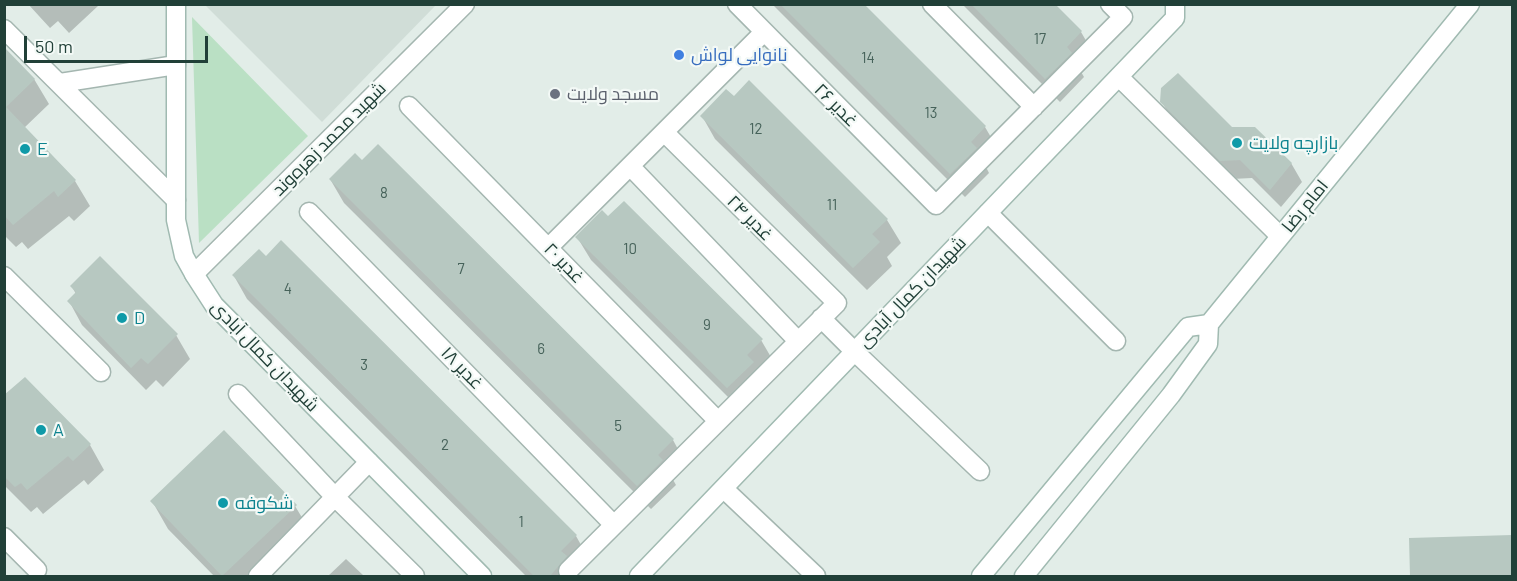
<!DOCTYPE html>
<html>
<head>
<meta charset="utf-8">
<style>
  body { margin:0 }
  #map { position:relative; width:1517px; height:581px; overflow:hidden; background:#e2ede8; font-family:Barlow,sans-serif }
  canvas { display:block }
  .frame { position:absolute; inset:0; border:6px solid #214038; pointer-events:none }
  .scale { position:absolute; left:24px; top:36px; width:184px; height:27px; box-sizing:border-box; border:3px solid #214038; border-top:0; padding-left:8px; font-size:18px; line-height:21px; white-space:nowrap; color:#214038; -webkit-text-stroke:4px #f3f9f6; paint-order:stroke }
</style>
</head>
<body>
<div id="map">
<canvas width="1517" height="581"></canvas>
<div class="frame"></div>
<div class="scale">50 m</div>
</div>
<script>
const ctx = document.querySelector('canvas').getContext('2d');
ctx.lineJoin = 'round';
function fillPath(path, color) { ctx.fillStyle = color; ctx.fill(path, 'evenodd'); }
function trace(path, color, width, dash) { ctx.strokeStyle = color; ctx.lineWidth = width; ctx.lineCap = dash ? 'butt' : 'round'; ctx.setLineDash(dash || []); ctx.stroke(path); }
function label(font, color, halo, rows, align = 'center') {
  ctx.font = font + ' Barlow,Cairo,sans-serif'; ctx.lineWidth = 4.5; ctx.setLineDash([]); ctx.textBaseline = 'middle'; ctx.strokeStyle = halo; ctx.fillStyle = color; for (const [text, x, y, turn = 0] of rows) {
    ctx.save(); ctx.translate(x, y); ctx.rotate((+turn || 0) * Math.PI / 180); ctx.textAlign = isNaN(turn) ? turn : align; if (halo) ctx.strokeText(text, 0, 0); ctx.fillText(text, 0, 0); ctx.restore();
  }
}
fillPath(new Path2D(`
  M 205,5 L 436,5 L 322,122 Z`), '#d0ddd7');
fillPath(new Path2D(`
  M 192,17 L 308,136 L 199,243 Z`), '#bae0c4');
fillPath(new Path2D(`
  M 28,4 L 97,4 L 98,6 L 69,33 L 58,21 L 50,28 Z
  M 772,4 L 862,4 L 985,127 L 999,151 L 985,165 L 989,173 L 965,197 Z
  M 962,4 L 1053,4 L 1081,32 L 1095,56 L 1080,70 L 1084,77 L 1060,102 Z
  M 4,48 L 34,79 L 49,104 L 24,128 L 75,181 L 90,206 L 74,221 L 69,216 L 28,249 L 22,242 L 16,247 L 4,235 Z
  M 734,98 L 887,220 L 901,243 L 887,257 L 892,266 L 867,290 L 715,139 L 702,116 Z
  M 1162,102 L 1232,128 L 1291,163 L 1302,182 L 1281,207 L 1252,178 L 1232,179 L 1173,121 Z
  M 330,179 L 673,440 L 686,464 L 672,478 L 676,485 L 651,509 L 344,203 Z
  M 577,237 L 761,340 L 775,364 L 742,411 L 591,260 Z
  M 234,276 L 576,536 L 589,559 L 575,574 L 577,576 L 526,576 L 247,299 Z
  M 72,287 L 176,335 L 190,359 L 163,387 L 156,380 L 146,390 L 82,325 L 69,301 L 76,294 Z
  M 4,397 L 90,445 L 104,470 L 88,485 L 84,480 L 43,514 L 37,507 L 31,512 L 4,485 Z
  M 152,501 L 295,506 L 312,534 L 267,576 L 214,576 L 168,529 Z
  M 1512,536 L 1512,576 L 1412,576 L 1410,540 Z
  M 346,559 L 364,576 L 328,576 Z`), '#0003');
fillPath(new Path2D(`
  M 780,4 L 864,4 L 986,126 L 971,142 L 977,148 L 950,174 Z
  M 971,4 L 1055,4 L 1082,31 L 1067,47 L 1072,53 L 1045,79 Z
  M 4,47 L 35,79 L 6,107 L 76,180 L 58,197 L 54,191 L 13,225 L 4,215 Z
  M 1178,73 L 1232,127 L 1255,127 L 1292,163 L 1270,190 L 1240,160 L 1220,161 L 1160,102 L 1161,88 Z
  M 749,80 L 888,219 L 872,234 L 880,242 L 853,268 L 700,116 L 726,89 L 734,96 Z
  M 378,144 L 674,439 L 658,455 L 663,460 L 637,486 L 329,179 L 355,153 L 362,160 Z
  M 624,201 L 763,339 L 747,355 L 754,362 L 727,388 L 575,237 L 602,210 L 608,216 Z
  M 281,240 L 577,535 L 561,551 L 567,556 L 550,576 L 534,576 L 232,275 L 259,249 L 266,256 Z
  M 100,256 L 178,334 L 148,364 L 141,358 L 131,368 L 67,301 L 76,292 L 70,286 Z
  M 25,377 L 91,444 L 73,461 L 68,456 L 27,490 L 21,483 L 15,487 L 4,476 L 4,395 Z
  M 224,430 L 297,505 L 222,576 L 150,501 Z
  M 1512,535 L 1512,576 L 1410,576 L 1409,538 Z`), '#b7c8c1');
const street = new Path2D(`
  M 737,4 L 936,205 L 1123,17 L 1110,4
  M 932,4 L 1034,107
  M 4,29 L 176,200
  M 1119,77 L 1280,236
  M 60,83 L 176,65
  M 409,106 L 718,421
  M 630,166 L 798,341
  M 309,212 L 614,525
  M 988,213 L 1116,341
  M 549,247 L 764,32
  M 194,274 L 465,4
  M 4,276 L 101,372
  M 821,318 L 855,352 L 980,471
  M 238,394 L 335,497 L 415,576
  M 724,489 L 816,576
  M 4,537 L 37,570
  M 568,571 L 837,303 L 664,132
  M 258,576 L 369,462`);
const secondary = new Path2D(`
  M 176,4 L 176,220 L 184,256 L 194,274 L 214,305 L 482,576
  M 639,576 L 1175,18 L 1175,4
  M 981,576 L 1188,327 L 1209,324
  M 1024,576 L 1171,395 L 1208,344 L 1209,324 L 1470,4`);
trace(street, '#a4b6b0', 21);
trace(secondary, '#a0bab1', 21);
trace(street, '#fff', 18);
trace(secondary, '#fff', 18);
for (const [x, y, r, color] of [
  [679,55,6,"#3f7fe0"],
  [555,94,6,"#6b7280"],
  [1237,143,6,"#0f9aa8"],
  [25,149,6,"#0f9aa8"],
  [122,318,6,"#0f9aa8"],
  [41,430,6,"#0f9aa8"],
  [223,503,6,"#0f9aa8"]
]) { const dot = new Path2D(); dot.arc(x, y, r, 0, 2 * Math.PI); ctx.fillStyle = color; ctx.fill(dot); trace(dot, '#f3f9f6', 2); }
label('15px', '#46625a', null, [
  ["17",1040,39],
  ["14",868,58],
  ["13",931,113],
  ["12",756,129],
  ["8",384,193],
  ["11",832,205],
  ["10",630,249],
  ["7",461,269],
  ["4",288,289],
  ["9",707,325],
  ["6",541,349],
  ["3",364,365],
  ["5",618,426],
  ["2",445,445],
  ["1",521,522]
]);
label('18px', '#366cbe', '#f3f9f6', [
  ["نانوایی لواش",691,55]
], 'left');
label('18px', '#5b616d', '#f3f9f6', [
  ["مسجد ولایت",567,94]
], 'left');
label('18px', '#214038', '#f3f9f6', [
  ["غدیر ۲۶",836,105,45],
  ["شهید محمد زهره‌وند",329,139,-45],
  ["امام رضا",1305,206,-51],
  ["غدیر ۲۴",750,218,45],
  ["غدیر ۲۰",564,263,46],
  ["شهیدان کمال آبادی",912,292,-46],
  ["شهیدان کمال آبادی",265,356,46],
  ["غدیر ۱۸",462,368,46]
]);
label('18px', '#0d838f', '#f3f9f6', [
  ["بازارچه ولایت",1249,143],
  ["E",37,149],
  ["D",134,318],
  ["A",53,430],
  ["شکوفه",235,503]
], 'left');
</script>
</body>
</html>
